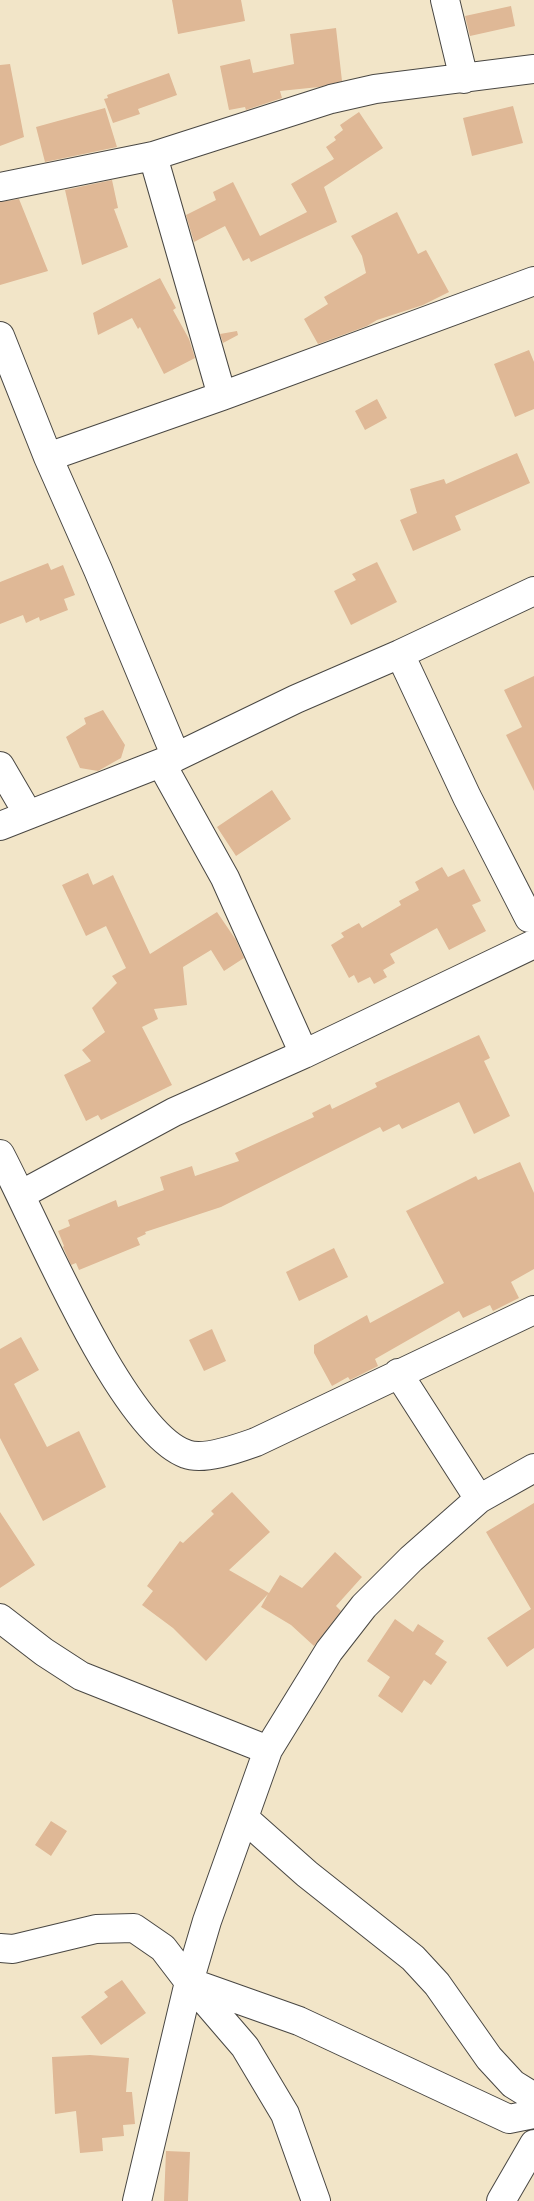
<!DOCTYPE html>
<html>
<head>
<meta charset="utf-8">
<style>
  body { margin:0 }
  canvas { display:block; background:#f2e5c8 }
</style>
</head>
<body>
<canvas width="534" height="2201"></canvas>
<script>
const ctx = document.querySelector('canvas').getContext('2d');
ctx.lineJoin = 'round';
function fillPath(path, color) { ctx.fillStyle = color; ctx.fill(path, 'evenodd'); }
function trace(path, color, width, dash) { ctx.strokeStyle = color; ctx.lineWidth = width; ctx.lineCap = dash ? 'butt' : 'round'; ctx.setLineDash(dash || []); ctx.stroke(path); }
fillPath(new Path2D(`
  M 172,0 L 241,0 L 245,21 L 178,34 Z
  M 511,6 L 515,26 L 470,36 L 465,16 Z
  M 336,28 L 342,81 L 319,87 L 280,91 L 282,98 L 246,110 L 245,107 L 229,110 L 220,66 L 250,59 L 253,73 L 294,64 L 290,34 Z
  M 10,64 L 24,137 L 0,146 L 0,65 Z
  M 169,73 L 177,95 L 138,109 L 140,114 L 113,123 L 104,99 L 108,98 L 107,95 Z
  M 513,106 L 523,143 L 472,156 L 463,118 Z
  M 105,108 L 117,147 L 45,162 L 36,127 Z
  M 359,112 L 383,148 L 324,187 L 337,222 L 251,262 L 249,258 L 243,261 L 225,226 L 194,242 L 186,215 L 216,200 L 213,192 L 233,182 L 260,236 L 307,212 L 291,184 L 334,159 L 326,147 L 336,140 L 334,137 L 343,130 L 340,125 Z
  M 112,180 L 118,208 L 114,209 L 128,247 L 82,265 L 65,190 Z
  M 19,199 L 48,271 L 0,285 L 0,202 Z
  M 397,212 L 418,254 L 426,250 L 449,292 L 423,305 L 377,320 L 367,326 L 318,344 L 304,319 L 328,304 L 324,297 L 366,273 L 362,256 L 351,236 Z
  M 160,278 L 176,308 L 173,310 L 189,339 L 195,358 L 164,374 L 140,327 L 138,329 L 132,318 L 98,335 L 93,313 Z
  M 237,331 L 238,335 L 223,343 L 220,334 Z
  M 529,350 L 534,362 L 534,409 L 515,417 L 494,364 Z
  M 377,399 L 387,418 L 365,430 L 355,411 Z
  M 517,453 L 530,483 L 455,516 L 461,530 L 413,551 L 400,520 L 417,513 L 410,489 L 444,479 L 446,484 Z
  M 377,562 L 397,602 L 351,625 L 334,591 L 356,580 L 352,574 Z
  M 48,563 L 51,570 L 63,565 L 75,595 L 64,599 L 68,610 L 40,621 L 39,617 L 26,623 L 23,615 L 0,624 L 0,582 Z
  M 534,676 L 534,791 L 506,735 L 522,727 L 504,690 Z
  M 103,710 L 125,745 L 121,758 L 98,771 L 80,768 L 66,737 L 86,724 L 84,718 Z
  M 272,790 L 291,819 L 236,856 L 217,827 Z
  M 442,867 L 448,877 L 464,869 L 481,901 L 472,905 L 486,931 L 449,950 L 437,928 L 390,954 L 395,963 L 383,970 L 387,977 L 374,984 L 370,977 L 358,983 L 354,975 L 349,978 L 331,945 L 344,937 L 341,933 L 359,923 L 362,928 L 401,905 L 399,901 L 419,890 L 415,882 Z
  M 88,873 L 93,885 L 113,875 L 150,954 L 217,912 L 236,940 L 244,958 L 224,971 L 211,950 L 183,967 L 187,1005 L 154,1009 L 158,1019 L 142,1027 L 172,1085 L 101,1120 L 98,1115 L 86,1121 L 64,1075 L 91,1061 L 82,1050 L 105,1032 L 92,1008 L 117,983 L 112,976 L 126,968 L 106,926 L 86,936 L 62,885 Z
  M 479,1035 L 490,1058 L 484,1061 L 510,1116 L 474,1134 L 459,1102 L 402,1129 L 399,1124 L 383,1132 L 380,1127 L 221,1207 L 145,1232 L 146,1234 L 137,1238 L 140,1245 L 79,1270 L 76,1263 L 71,1265 L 63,1247 L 64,1246 L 58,1231 L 70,1226 L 68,1220 L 116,1200 L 118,1207 L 164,1190 L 160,1177 L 192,1166 L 195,1176 L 239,1161 L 235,1153 L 314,1117 L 312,1113 L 330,1104 L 332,1109 L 377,1087 L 375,1083 Z
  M 520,1162 L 534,1193 L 534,1269 L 511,1282 L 519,1298 L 493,1311 L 490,1305 L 463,1318 L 459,1311 L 375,1359 L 378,1366 L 350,1380 L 348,1377 L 332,1386 L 314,1353 L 314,1345 L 367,1315 L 370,1323 L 444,1283 L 406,1211 L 476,1176 L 478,1180 Z
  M 334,1248 L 348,1277 L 299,1301 L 286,1272 Z
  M 212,1329 L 226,1361 L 204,1371 L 189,1340 Z
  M 21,1337 L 39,1370 L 14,1384 L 47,1447 L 79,1431 L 106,1487 L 43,1521 L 0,1438 L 0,1349 Z
  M 232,1492 L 270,1532 L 229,1570 L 269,1593 L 280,1575 L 302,1588 L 335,1552 L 362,1577 L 336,1606 L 341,1611 L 314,1646 L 291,1625 L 261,1607 L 268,1594 L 206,1661 L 173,1628 L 142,1605 L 153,1591 L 147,1586 L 180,1541 L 183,1543 L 214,1514 L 211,1511 Z
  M 534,1503 L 534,1648 L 507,1667 L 487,1638 L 531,1609 L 486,1532 Z
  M 0,1512 L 35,1565 L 0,1588 Z
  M 395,1619 L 413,1632 L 418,1624 L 444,1641 L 435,1654 L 447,1662 L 431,1685 L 424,1680 L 402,1713 L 378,1696 L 390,1677 L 367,1661 Z
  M 51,1821 L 67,1831 L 51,1856 L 35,1845 Z
  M 122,1980 L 146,2013 L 101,2045 L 81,2017 L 108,1997 L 104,1992 Z
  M 90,2055 L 129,2058 L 126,2092 L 132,2092 L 135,2124 L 123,2125 L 124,2136 L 102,2138 L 103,2151 L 80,2153 L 76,2111 L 55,2114 L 52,2057 Z
  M 166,2151 L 190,2152 L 188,2201 L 164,2201 Z`), '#dfb896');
const minor = new Path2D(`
  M 445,0 L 464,79
  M 153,156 L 222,396
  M 0,187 L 153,156 L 331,99 L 375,89 L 534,69
  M 0,336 L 48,457 L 98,570 L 176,757
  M 48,457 L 222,396 L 534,281
  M 400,654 L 467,797 L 529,918
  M 161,763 L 225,878 L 304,1054
  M 0,766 L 28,814
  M 0,826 L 176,757 L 296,699 L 400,654 L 534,591
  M 0,1154 C 34,1217 121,1431 186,1454 C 204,1461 239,1448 256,1442 L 534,1310
  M 22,1194 L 174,1112 L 304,1054 L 534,944
  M 398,1373 L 479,1499
  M 0,1618 L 44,1652 L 81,1676 L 268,1750
  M 244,1818 L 307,1874 L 413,1958 L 437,1984 L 489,2058 L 513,2084 L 534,2097
  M 0,1948 L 13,1949 L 96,1929 L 134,1928 L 163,1948 L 189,1982 L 299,2021 L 509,2119 L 534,2114
  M 190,1983 L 245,2047 L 285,2114 L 316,2201
  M 137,2201 L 189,1982 L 207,1921 L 268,1750 L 329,1651 L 364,1606 L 411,1559 L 479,1499 L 534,1468
  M 501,2201 L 534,2144`);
trace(minor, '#494743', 30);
trace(minor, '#fff', 28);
</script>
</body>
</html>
